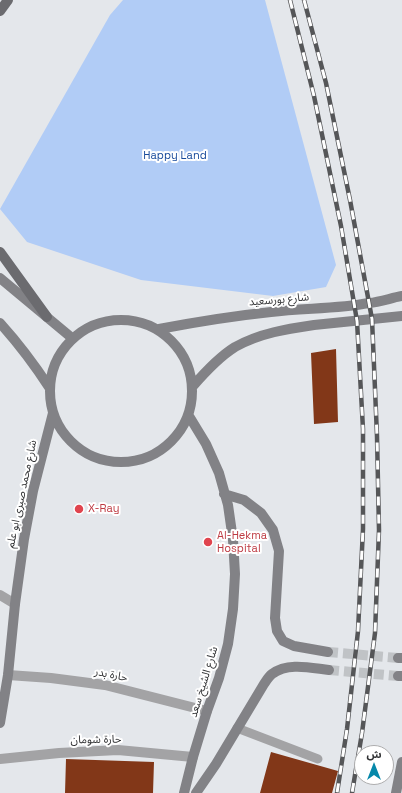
<!DOCTYPE html>
<html>
<head>
<meta charset="utf-8">
<style>
  body { margin:0 }
  #map { position:relative; width:402px; height:793px; overflow:hidden; background:#e4e7eb; font-family:"Space Grotesk","Noto Sans Arabic",sans-serif }
  canvas { display:block }
  .north { position:absolute; left:354px; top:745px; width:40px; height:40px; box-sizing:border-box; background:#fff; border:1px solid #adadae; border-radius:50%; rotate:0deg; font-size:11px; font-weight:700; line-height:16px; text-align:center; color:#313234 }
  .north::after { content:''; display:block; margin:auto; width:14px; height:18px; background:#0688aa; clip-path:polygon(50% 0,100% 100%,50% 72%,0 100%) }
</style>
</head>
<body>
<div id="map">
<canvas width="402" height="793"></canvas>
<div class="north">ش</div>
</div>
<script>
const ctx = document.querySelector('canvas').getContext('2d');
ctx.lineJoin = 'round';
function fillPath(path, color) { ctx.fillStyle = color; ctx.fill(path, 'evenodd'); }
function trace(path, color, width, dash) { ctx.strokeStyle = color; ctx.lineWidth = width; ctx.lineCap = dash ? 'butt' : 'round'; ctx.setLineDash(dash || []); ctx.stroke(path); }
function label(font, color, halo, rows, align = 'center') {
  ctx.font = font + ' "Space Grotesk","Noto Sans Arabic",sans-serif'; ctx.lineWidth = 4; ctx.setLineDash([]); ctx.textBaseline = 'middle'; ctx.strokeStyle = halo; ctx.fillStyle = color; for (const [text, x, y, turn = 0] of rows) {
    ctx.save(); ctx.translate(x, y); ctx.rotate((+turn || 0) * Math.PI / 180); ctx.textAlign = isNaN(turn) ? turn : align; if (halo) ctx.strokeText(text, 0, 0); ctx.fillText(text, 0, 0); ctx.restore();
  }
}
fillPath(new Path2D(`
  M 123,0 L 265,0 L 336,265 L 326,287 L 273,296 L 141,280 L 27,242 L 0,209 L 110,15 Z`), '#b1ccf6');
fillPath(new Path2D(`
  M 336,349 L 338,422 L 314,424 L 311,353 Z
  M 271,752 L 338,771 L 332,793 L 260,793 Z
  M 66,759 L 154,762 L 153,793 L 65,793 Z`), '#823718');
trace(new Path2D(`
  M 328,652 L 398,658
  M 329,670 L 398,676`), '#c0c3c6', 10, [10, 5]);
trace(new Path2D(`
  M 237,728 L 318,759`), '#a3a3a5', 9);
trace(new Path2D(`
  M 0,595 L 15,604
  M 8,675 L 51,678 L 105,685 L 207,711
  M 0,759 L 59,753 L 118,750 L 193,757`), '#a3a3a5', 10);
trace(new Path2D(`
  M 0,278 L 72,338
  M50 391a71 71 0 1 1 142 0a71 71 0 1 1-142 0Z
  M 0,323 C 19,344 34,364 49,387
  M 159,329 C 196,322 233,316 271,312 C 304,308 337,309 369,303 C 380,302 391,298 402,296
  M 193,386 C 206,371 219,357 235,347 C 260,333 287,329 314,325 C 343,322 373,319 402,316
  M 224,494 L 244,500 L 261,513 L 273,530 L 279,551 L 275,618 L 277,631 L 283,641 L 294,646 L 328,652
  M 398,658 L 402,658
  M 398,676 L 402,676
  M 0,723 L 8,675 L 15,604 L 24,539 L 33,491 L 53,413
  M 184,793 L 193,757 L 207,711 L 219,678 L 228,644 L 233,609 L 235,574 L 233,540 L 228,505 L 219,473 L 206,444 L 189,416
  M 196,793 L 216,764 L 264,684 C 266,681 269,676 272,674 C 288,662 311,668 329,670
  M 396,793 L 402,762`), '#828286', 10);
trace(new Path2D(`
  M 0,11 L 8,0
  M 0,252 L 47,317`), '#6b6b6f', 10);
const rail = new Path2D(`
  M 290,0 L 314,96 L 341,226 L 357,321 L 363,429 L 363,529 L 358,631 L 347,729 L 337,793
  M 304,0 L 326,83 L 350,200 L 372,319 L 377,436 L 379,530 L 375,633 L 362,733 L 352,793`);
trace(rail, '#555658', 4.5);
trace(rail, '#fff', 3, [9]);
for (const [x, y, r, color] of [
  [79,509,5,"#e0444e"],
  [208,542,5,"#e0444e"]
]) { const dot = new Path2D(); dot.arc(x, y, r, 0, 2 * Math.PI); ctx.fillStyle = color; ctx.fill(dot); trace(dot, '#fff', 1.5); }
label('11px', '#184a9b', '#fff', [
  ["Happy Land",175,156]
]);
label('11px', '#313234', '#fff', [
  ["شارع بورسعيد",279,300,-5],
  ["شارع محمد صبرى ابو علم",22,494,-78],
  ["حارة بدر",111,675,11],
  ["شارع الشيخ سعد",204,682,-73],
  ["حارة شومان",96,740,-1]
]);
label('11px', '#be3a42', '#fff', [
  ["X-Ray",88,509],
  ["Al-Hekma",217,536],
  ["Hospital",217,549]
], 'left');
</script>
</body>
</html>
